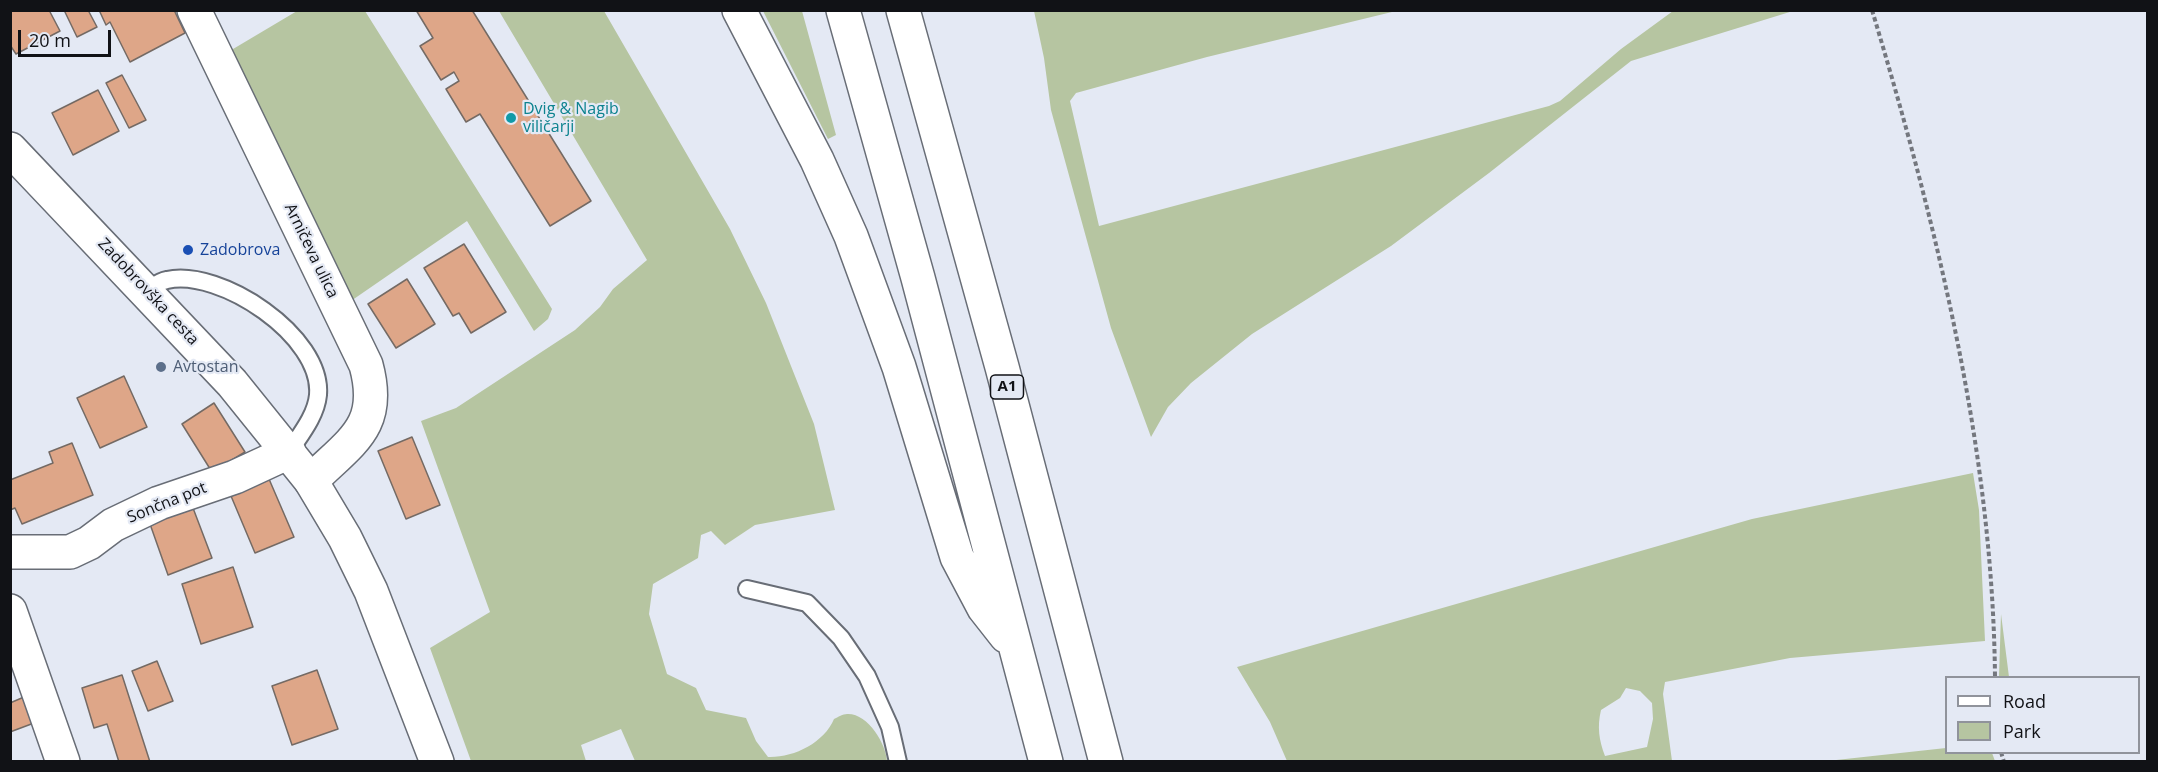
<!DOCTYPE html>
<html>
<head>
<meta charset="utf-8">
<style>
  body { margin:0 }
  #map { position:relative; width:2158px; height:772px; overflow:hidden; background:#e4e9f4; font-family:"Open Sans",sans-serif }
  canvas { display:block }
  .frame { position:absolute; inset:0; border:12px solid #111216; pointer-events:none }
  .legend { position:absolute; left:1945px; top:676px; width:195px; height:78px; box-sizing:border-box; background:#e4e9f4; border:2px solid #90939b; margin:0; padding:8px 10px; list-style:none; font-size:18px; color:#111216 }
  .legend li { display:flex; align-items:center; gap:12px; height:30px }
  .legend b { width:30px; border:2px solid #90939b }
  .scale { position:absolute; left:18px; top:30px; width:93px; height:27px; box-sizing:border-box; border:3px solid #111216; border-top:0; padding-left:8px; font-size:18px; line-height:21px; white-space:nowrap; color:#111216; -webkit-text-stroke:4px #e4e9f4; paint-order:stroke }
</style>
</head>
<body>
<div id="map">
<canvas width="2158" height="772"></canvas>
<div class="frame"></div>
<ul class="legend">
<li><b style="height:8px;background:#fff"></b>Road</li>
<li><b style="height:16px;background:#b6c5a1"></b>Park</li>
</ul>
<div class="scale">20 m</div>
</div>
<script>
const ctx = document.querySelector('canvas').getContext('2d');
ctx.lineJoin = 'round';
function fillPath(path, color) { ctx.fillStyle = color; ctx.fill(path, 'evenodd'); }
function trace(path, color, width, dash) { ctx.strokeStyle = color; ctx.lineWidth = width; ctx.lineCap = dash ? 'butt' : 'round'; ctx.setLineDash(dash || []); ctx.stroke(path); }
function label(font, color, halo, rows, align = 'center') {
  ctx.font = font + ' "Open Sans",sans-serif'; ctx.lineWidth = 4.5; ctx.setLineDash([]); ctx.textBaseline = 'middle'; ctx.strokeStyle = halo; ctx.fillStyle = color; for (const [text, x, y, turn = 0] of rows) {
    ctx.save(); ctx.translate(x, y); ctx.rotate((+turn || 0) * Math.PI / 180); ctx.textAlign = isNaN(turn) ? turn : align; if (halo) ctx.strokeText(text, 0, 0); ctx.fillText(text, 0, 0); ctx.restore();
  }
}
fillPath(new Path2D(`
  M 297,11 L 365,11 L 552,309 L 548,319 L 534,331 L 467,221 L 348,303 L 228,52 Z
  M 499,11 L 604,11 L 730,229 L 766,303 L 814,424 L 835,510 L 755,525 L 725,545 L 711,531 L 701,535 L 698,558 L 653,584 L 649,614 L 667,674 L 696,688 L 706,710 L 746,718 L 756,741 L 768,757 C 793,758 824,743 834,719 C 838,717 843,714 847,714 C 868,713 886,744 887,761 L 635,761 L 621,729 L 581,745 L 586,761 L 471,761 L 430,648 L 490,612 L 421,421 L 456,408 L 575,330 L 600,307 L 613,289 L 647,260 Z
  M 763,11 L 802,11 L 836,135 L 828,139 Z
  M 1034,11 L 1396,11 L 1207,57 L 1076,93 L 1070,101 L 1099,226 L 1549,106 L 1560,101 L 1621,49 L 1673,11 L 1793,11 L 1631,61 L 1489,173 L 1391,246 L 1252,334 L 1191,383 L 1168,407 L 1151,437 L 1111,328 L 1051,110 L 1044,58 Z
  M 1973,473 L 1979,510 L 1985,641 L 1790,658 L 1665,682 L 1663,694 L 1672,761 L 1287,761 L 1270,722 L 1237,667 L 1752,519 ZM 1626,688 L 1640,691 L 1652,703 L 1653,719 L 1647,747 L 1605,756 C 1599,740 1597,727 1601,710 L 1620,698 Z
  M 2001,614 L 2009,677 L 1999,677 Z
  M 1946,748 L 1946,752 L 1992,753 L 1995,761 L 1827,761 Z`), '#b6c5a1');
const building = new Path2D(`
  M 10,10 L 49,10 L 60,31 L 16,54 L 10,45 Z
  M 64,10 L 88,10 L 97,27 L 77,37 Z
  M 99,10 L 174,10 L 185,33 L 130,62 L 110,22 L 106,25 Z
  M 416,10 L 472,10 L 591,201 L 550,226 L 480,114 L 466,122 L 446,89 L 459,81 L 454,72 L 441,80 L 420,46 L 433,38 Z
  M 122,75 L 146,120 L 129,128 L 106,83 Z
  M 98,90 L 119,131 L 73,155 L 52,113 Z
  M 464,244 L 506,312 L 471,333 L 459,313 L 453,316 L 424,268 Z
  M 407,279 L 435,324 L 396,348 L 368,304 Z
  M 124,376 L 147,427 L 100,448 L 77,398 Z
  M 214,403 L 245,452 L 212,472 L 182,424 Z
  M 412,437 L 440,505 L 406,519 L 378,451 Z
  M 72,443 L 93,495 L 22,524 L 15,508 L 10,510 L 10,480 L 53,463 L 49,452 Z
  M 269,479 L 294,537 L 255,553 L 231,496 Z
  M 193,508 L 212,558 L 168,575 L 150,524 Z
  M 233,567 L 253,627 L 201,644 L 182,584 Z
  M 157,661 L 173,701 L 148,711 L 132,671 Z
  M 317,670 L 338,729 L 292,745 L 272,686 Z
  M 122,675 L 150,762 L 119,762 L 107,724 L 94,728 L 82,688 Z
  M 24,697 L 34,723 L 10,732 L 10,703 Z`);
fillPath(building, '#dea688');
trace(building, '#746a64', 1.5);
const service = new Path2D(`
  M 146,291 C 152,287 160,281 167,280 C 220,268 323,336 318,395 C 316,416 300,435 289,452
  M 747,589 L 807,603 L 841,638 L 867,676 L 890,727 L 898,762`);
const minor = new Path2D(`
  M 194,10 L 366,365 C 383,427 351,441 311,481
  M 10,552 L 70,552 L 89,543 L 113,525 L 159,503 L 235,477 L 289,452
  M 10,611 L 63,762`);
const secondary = new Path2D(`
  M 10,149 L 232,383 L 311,481 L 345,538 L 371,591 L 437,762`);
const motorway = new Path2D(`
  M 739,10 L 817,160 L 851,236 L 899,367 L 957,557 L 984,608 L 1006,636
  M 843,10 L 918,278 L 1046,762
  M 903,10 L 1002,367 L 1106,762`);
trace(service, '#686d76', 20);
trace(minor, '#686d76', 36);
trace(secondary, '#686d76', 36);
trace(motorway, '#686d76', 36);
trace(new Path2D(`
  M 1872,10 C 1937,227 1993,451 1995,678
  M 2001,752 L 2004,762`), '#74777e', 4, [4.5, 3]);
trace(service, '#fff', 16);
trace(minor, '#fff', 33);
trace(secondary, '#fff', 33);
trace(motorway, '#fff', 33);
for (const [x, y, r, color] of [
  [511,118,6,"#0f9aa8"],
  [188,250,6,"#1a4fb4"],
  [161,367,6,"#5c6f8a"]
]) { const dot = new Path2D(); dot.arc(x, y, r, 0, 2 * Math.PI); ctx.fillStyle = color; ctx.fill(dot); trace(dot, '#e4e9f4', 2); }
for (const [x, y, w] of [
  [1007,387,33]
]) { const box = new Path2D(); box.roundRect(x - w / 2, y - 12, w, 24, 4.5); ctx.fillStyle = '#e4e9f4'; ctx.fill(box); trace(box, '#111216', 1.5); }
label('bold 15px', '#111216', null, [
  ["A1",1007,387]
]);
label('16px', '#0d838f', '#e4e9f4', [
  ["Dvig & Nagib",523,109],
  ["viličarji",523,127]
], 'left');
label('16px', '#164399', '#e4e9f4', [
  ["Zadobrova",200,250]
], 'left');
label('16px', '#111216', '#e4e9f4', [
  ["Arničeva ulica",311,251,64],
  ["Zadobrovška cesta",148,292,47],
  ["Sončna pot",167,503,-22]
]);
label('16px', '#4e5e75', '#e4e9f4', [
  ["Avtostan",173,367]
], 'left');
</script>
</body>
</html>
